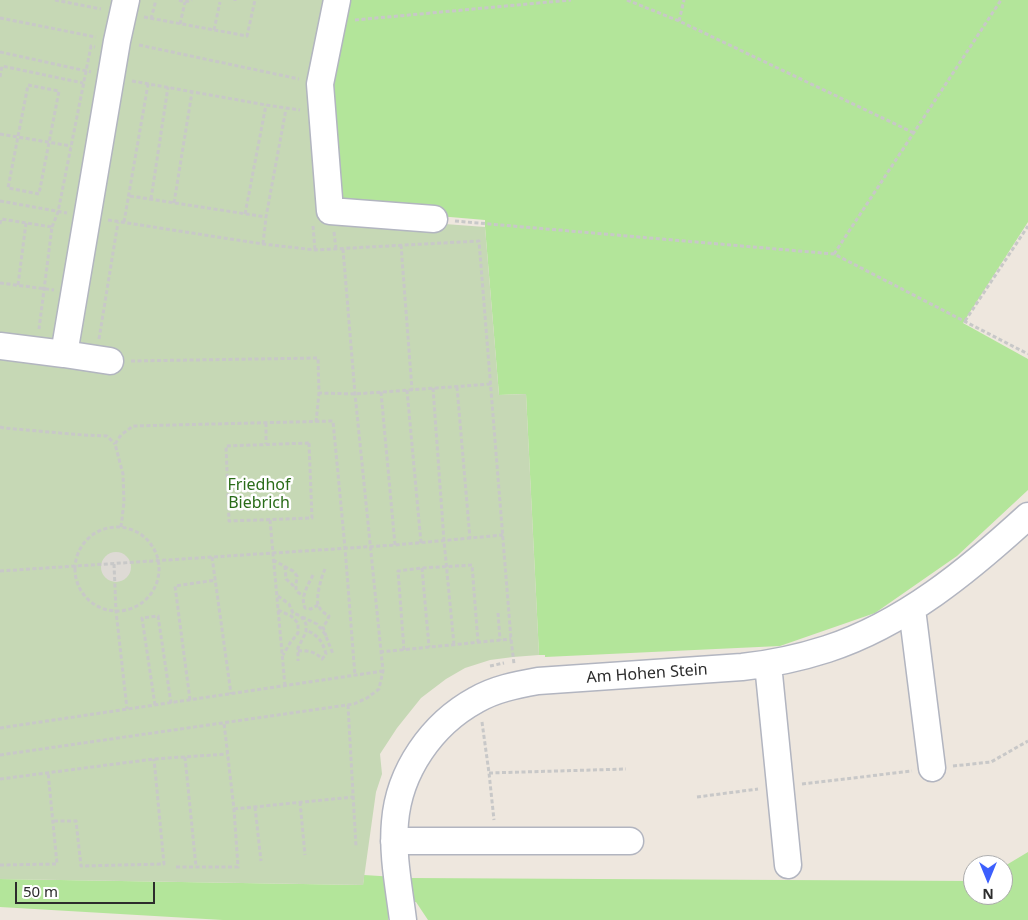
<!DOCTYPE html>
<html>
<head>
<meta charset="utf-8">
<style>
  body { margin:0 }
  #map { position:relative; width:1028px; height:920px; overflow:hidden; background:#eee7de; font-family:"Noto Sans",sans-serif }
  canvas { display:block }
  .north { position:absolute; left:963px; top:855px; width:50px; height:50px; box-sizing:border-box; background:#fff; border:1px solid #ababab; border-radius:50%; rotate:180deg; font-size:14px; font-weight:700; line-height:20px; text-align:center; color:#2c2c2c }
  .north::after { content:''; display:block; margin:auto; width:18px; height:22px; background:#3c5ffd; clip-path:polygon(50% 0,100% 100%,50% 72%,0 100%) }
  .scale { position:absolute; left:15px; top:882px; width:140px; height:22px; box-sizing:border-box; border:2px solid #2c2c2c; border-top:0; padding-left:6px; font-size:15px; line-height:18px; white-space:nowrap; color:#2c2c2c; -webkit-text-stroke:4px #fff; paint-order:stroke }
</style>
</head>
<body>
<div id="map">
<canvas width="1028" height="920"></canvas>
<div class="north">N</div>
<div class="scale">50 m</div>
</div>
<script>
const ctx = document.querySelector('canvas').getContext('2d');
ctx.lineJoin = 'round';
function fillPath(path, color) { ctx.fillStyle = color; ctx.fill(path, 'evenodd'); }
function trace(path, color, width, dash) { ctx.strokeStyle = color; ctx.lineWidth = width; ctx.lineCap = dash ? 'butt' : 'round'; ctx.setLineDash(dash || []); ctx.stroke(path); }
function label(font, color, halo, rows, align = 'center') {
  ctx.font = font + ' "Noto Sans",sans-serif'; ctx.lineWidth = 5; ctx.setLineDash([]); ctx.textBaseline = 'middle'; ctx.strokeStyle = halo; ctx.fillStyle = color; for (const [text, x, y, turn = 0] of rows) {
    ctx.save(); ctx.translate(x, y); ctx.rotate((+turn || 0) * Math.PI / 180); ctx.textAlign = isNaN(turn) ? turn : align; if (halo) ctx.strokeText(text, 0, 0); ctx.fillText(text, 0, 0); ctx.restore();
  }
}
fillPath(new Path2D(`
  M 341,0 L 1028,0 L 1028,222 L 963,323 L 1028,359 L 1028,490 L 957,556 L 875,613 L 780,646 L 545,657 L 545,655 L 539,655 L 526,394 L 499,395 L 485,227 L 485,220 L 333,207 L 325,84 Z
  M 1028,852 L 1028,920 L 428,920 L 416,902 L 388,900 L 388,920 L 223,920 L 0,907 L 0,879 L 363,885 L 364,875 L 411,878 L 973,881 L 973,895 L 1003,895 L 1003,867 Z`), '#b3e59a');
fillPath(new Path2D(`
  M 0,0 L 332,0 L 324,215 L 485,227 L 499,395 L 526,394 L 539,655 L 513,657 L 490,660 L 465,668 L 446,679 L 421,698 L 397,728 L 380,754 L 382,774 L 376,792 L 363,885 L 0,879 Z`), '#c6d8b5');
fillPath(new Path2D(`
  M101 567a15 15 0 1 1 30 0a15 15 0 1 1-30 0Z`), '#dedad5');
const minor = new Path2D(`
  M 337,0 L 320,84 L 330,211 L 434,219
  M 0,346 L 64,354 L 117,41 L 126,0
  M 64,354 L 110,361
  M 912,609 L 932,768
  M 768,664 L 788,865
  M 394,841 L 630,841
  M 403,920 C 399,888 392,854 395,822 C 399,771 432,724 476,700 C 495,689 516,685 538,681 L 742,667 C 771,664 799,658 827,649 C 904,624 969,570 1028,516`);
trace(minor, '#b2b5c0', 29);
trace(new Path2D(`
  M 55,0 L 101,9
  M 179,0 L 185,2 L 192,0
  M 627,0 L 679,21 L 914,133
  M 235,1 L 235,0
  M 144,17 L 247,36 L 255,0
  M 0,18 L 96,37
  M 151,19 L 156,0
  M 355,20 L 571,0
  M 679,21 L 684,0
  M 180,24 L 185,2
  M 214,30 L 220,2
  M 139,45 L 299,79
  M 0,52 L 91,72
  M 0,77 L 2,66 L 83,83
  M 132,81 L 266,105 L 300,110
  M 28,85 L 59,91 L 39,194 L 8,188 Z
  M 0,134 L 71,146
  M 130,196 L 266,217
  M 151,199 L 168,87
  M 0,201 L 67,213
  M 174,203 L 192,92
  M 245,214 L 266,105
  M 108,220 L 263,244 L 315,250 L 479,241 L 511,639 L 514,664
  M 455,221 L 834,254 L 1028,354
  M 124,222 L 148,84
  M 0,224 L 1,219 L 52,227 L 39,329
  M 313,226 L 315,250
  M 52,227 L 58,212 L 91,46 L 95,47
  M 334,232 L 336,249
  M 263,244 L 266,217 L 286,109
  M 401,245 L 412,390
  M 834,254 L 1001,0
  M 0,283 L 54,290
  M 18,285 L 26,223
  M 965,321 L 1028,226
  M 99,339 L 118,222
  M 131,361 L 318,358 L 319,393 L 355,394 L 491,384
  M 457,387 L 470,539
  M 433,388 L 444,541 L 454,645
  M 407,390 L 421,543
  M 381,392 L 395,545
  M 316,422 L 319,393
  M 266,423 L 266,444
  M 0,427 L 4,428 L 83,435 L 107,436 L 115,444
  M 309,443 L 312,518 L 229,521 L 226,446 Z
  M 270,520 L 285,686
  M75 569a42 42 0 1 1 84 0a42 42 0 1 1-84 0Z
  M 121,527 L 124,502 L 123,474 L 115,444 L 121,435 L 133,426 L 333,421 L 345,548 L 355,676
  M 212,557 L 231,694
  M 273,560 L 293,571 L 297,576 C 296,587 293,591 304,596
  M 114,564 L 116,611 L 127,709
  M 285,566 L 286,579 L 296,588
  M 422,568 L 429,647
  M 325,569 C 321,578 316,596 318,605 C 320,610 324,613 329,616 L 327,621 L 323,627 L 326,636
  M 0,571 L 395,545 L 503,535
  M 313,575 C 308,585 300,597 305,608 L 311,609 L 318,605
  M 278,596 L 289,604 L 293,613 L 301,616 L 306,624 L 306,632 L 298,648 L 298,661
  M 278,610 L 291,616 L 298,623 L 298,633 L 290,643 L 283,655
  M 498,613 L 500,640
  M 302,617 L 317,624 L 325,634 L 333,654
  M 404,650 L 398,571 L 422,568 L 472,565 L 478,642
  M 298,651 C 307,650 316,652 322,659 L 326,654 C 323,642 318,635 306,630
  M 380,652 L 511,639
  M 490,666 L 504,663
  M 190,700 L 175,586 L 216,580
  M 155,705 L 142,618 L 158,616 L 171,703
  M 348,705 L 356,847
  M 482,722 L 489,773 L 494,820
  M 0,728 L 383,671
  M 0,755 L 354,704 L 367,698 L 379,689 L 383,671 L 355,394 L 343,249
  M 185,757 L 196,867
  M 953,766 L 991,762 L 1028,741
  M 489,773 L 626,769
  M 0,779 L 154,759 L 227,754
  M 802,784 L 912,771
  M 697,797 L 758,789
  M 300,802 L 305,855
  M 255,807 L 261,861
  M 234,809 L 353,797
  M 54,821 L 76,821 L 81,866 L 164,864 L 154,759
  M 0,865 L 57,864 L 48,772
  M 176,867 L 238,867 L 234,809 L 224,723`), '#c8c8c8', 3, [4, 2.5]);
trace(minor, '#fff', 26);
label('16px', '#2a6c19', '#fff', [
  ["Friedhof",259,485],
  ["Biebrich",259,503]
]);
label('16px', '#2c2c2c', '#fff', [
  ["Am Hohen Stein",647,674,-4]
]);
</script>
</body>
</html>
